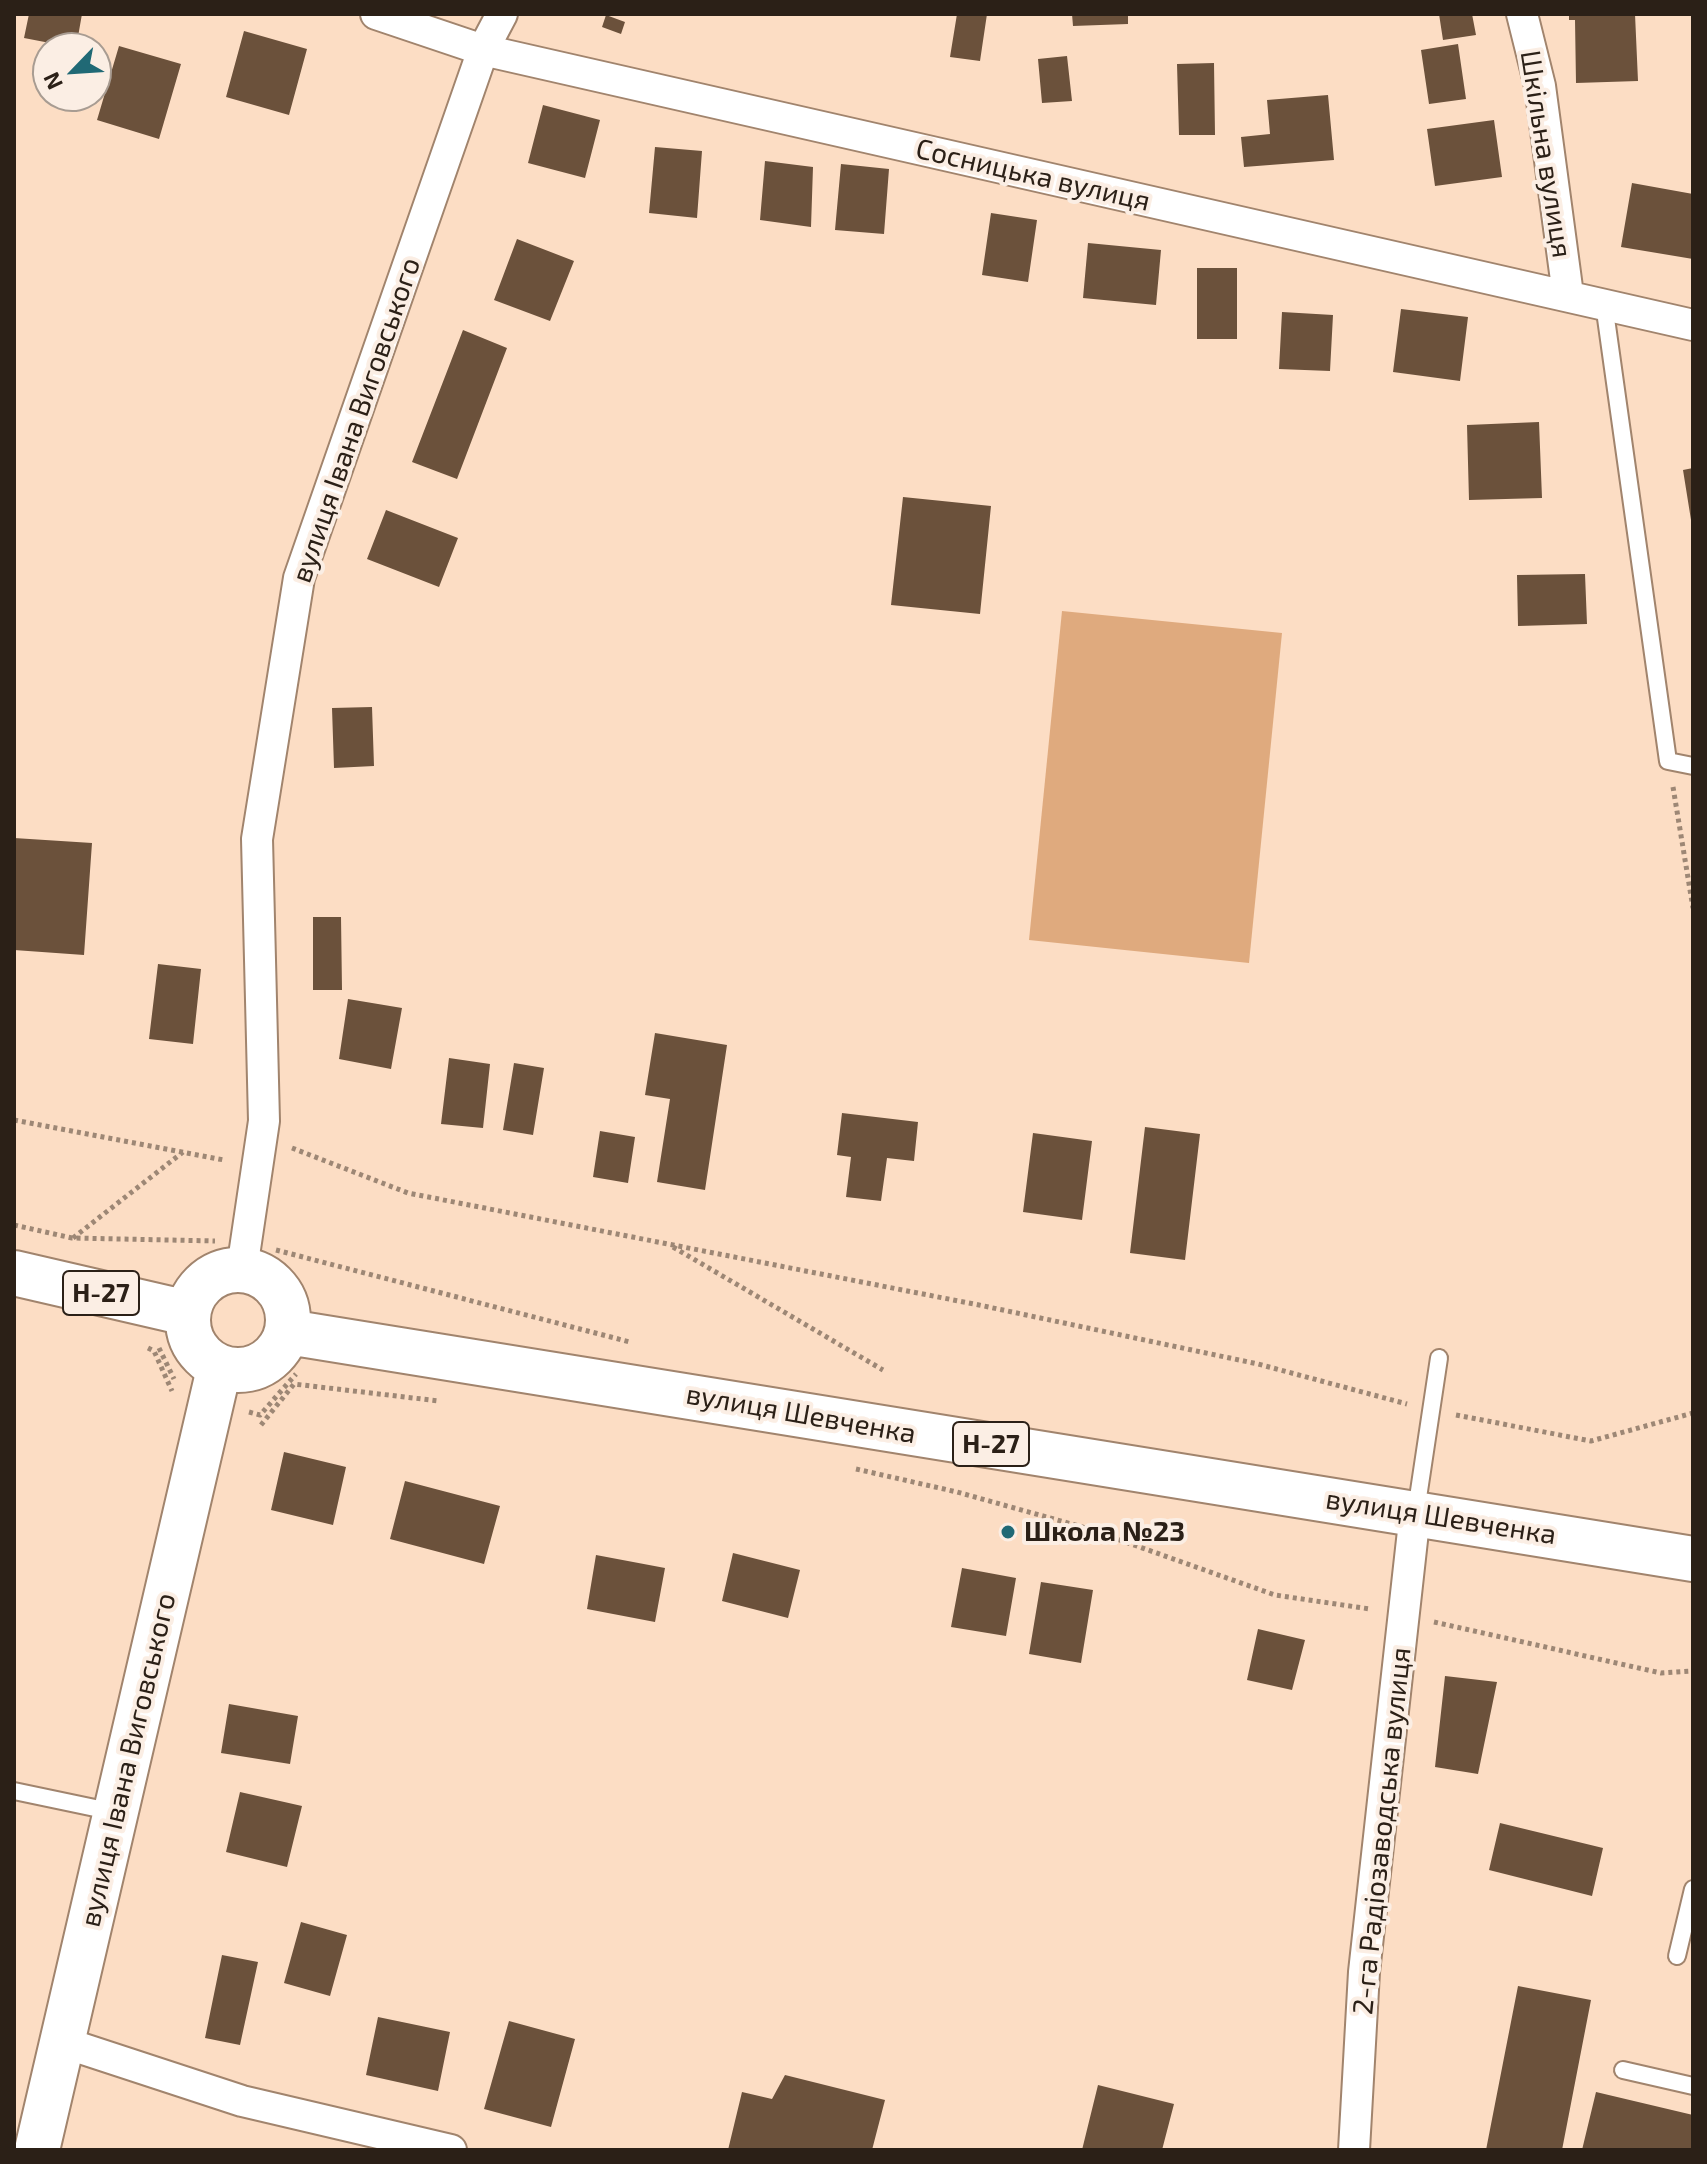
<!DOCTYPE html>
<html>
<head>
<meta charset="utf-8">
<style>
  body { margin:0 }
  #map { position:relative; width:1707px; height:2164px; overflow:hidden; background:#fcddc4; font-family:"Exo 2",sans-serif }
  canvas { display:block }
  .frame { position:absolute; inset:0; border:16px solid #2b2017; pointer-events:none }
  .north { position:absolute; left:32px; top:32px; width:80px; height:80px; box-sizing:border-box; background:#fbeee4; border:2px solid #a89c92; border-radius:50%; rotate:245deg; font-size:22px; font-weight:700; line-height:32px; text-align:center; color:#2b2017 }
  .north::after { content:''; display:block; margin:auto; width:28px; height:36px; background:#206975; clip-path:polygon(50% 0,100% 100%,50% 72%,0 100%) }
</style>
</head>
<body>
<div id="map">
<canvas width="1707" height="2164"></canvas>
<div class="frame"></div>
<div class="north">N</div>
</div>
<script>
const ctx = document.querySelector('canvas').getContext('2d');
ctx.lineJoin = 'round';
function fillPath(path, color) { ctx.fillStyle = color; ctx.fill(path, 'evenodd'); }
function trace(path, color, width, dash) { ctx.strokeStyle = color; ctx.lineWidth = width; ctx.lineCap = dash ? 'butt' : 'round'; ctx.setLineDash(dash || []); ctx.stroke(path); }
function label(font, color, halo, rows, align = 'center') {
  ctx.font = font + ' "Exo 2",sans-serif'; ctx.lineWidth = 8; ctx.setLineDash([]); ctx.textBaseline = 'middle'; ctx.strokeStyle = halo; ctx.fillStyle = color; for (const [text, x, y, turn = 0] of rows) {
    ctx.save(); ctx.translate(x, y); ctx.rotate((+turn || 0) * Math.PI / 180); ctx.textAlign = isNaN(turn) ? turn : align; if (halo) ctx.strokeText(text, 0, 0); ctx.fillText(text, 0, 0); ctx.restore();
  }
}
fillPath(new Path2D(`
  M 1062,611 L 1282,633 L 1249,963 L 1029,940 Z`), '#dfaa7e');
fillPath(new Path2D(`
  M 29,14 L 82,14 L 76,48 L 24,38 Z
  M 957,14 L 987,14 L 980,61 L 950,57 Z
  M 1072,14 L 1128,14 L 1128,24 L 1073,26 Z
  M 1439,14 L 1472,14 L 1476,35 L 1443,40 Z
  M 1569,14 L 1635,14 L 1638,81 L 1576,83 L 1575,20 L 1569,20 Z
  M 606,15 L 625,22 L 621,34 L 602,27 Z
  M 244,31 L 307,49 L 289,115 L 226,97 Z
  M 1458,44 L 1466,99 L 1429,104 L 1421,50 Z
  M 119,46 L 181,64 L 159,139 L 97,120 Z
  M 1067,56 L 1072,101 L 1042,103 L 1038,59 Z
  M 1214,63 L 1215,135 L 1179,135 L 1177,64 Z
  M 1328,95 L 1334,160 L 1244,167 L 1241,137 L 1270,134 L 1267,100 Z
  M 543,105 L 600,120 L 585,178 L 528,163 Z
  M 1494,120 L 1502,177 L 1435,186 L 1427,129 Z
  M 655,147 L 702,151 L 697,218 L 649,213 Z
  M 765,161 L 813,167 L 811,227 L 760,220 Z
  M 841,164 L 889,169 L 884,234 L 835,230 Z
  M 1632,183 L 1693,194 L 1693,259 L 1621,247 Z
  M 991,213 L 1037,220 L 1028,282 L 982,275 Z
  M 517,239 L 574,261 L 550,321 L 494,300 Z
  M 1088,243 L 1161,250 L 1156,305 L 1083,298 Z
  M 1197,268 L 1237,268 L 1237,339 L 1197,339 Z
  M 1401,309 L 1468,317 L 1460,381 L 1393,372 Z
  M 1282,312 L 1333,315 L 1330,371 L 1279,369 Z
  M 463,330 L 507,348 L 457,479 L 412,462 Z
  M 1539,422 L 1542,498 L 1469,500 L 1467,425 Z
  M 1693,468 L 1693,520 L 1691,520 L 1683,470 Z
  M 903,497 L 991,506 L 980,614 L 891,605 Z
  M 386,510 L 458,538 L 439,587 L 367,559 Z
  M 1585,574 L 1587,624 L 1518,626 L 1517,575 Z
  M 372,707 L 374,766 L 334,768 L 332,708 Z
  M 14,838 L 92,843 L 84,955 L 14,950 Z
  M 313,917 L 341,917 L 342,990 L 313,990 Z
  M 158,964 L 201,969 L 193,1044 L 149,1039 Z
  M 348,999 L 402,1008 L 391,1069 L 339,1059 Z
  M 655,1033 L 727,1045 L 705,1190 L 657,1182 L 670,1099 L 645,1095 Z
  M 449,1058 L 490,1064 L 483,1128 L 441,1124 Z
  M 514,1063 L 544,1068 L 533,1135 L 503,1130 Z
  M 842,1113 L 918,1122 L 914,1161 L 887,1158 L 881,1201 L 846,1197 L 851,1157 L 837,1155 Z
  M 1145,1127 L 1200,1134 L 1185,1260 L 1130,1253 Z
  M 600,1131 L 635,1137 L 628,1183 L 593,1177 Z
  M 1033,1133 L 1092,1141 L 1082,1220 L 1023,1212 Z
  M 284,1452 L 346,1467 L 333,1525 L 271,1510 Z
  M 405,1481 L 500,1506 L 484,1564 L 390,1539 Z
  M 733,1553 L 800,1570 L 788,1618 L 722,1601 Z
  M 596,1555 L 665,1568 L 655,1622 L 587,1609 Z
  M 962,1568 L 1016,1578 L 1006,1636 L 951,1627 Z
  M 1041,1582 L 1093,1590 L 1081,1663 L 1029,1654 Z
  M 1258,1629 L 1305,1640 L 1292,1690 L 1247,1680 Z
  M 1445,1676 L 1497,1682 L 1478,1774 L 1435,1767 Z
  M 229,1704 L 298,1716 L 290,1764 L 221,1753 Z
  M 240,1792 L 302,1806 L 287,1867 L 226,1852 Z
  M 1500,1823 L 1603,1848 L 1592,1896 L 1489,1870 Z
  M 301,1922 L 347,1935 L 330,1996 L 284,1983 Z
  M 222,1955 L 258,1962 L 240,2045 L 205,2038 Z
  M 1518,1986 L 1591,2000 L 1562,2150 L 1486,2150 Z
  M 378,2017 L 450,2032 L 438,2091 L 366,2075 Z
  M 509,2021 L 575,2039 L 551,2127 L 484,2109 Z
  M 785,2075 L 885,2100 L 872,2150 L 728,2150 L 742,2092 L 772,2099 Z
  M 1098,2085 L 1174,2104 L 1162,2150 L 1082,2150 Z
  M 1596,2092 L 1693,2115 L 1693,2150 L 1582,2150 Z`), '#6b513b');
const lane = new Path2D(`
  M 1604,304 L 1668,761 L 1693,766
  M 1416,1511 L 1439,1358
  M 14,1791 L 114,1812
  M 1677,1956 L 1693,1889
  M 1623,2070 L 1693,2086`);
const street = new Path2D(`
  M 376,14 L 483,50 L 1693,325
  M 1522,14 L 1540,86 L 1568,295
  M 242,1269 L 264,1121 L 257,839 L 299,578 L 483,50 L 502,14
  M 62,2042 L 242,2101 L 451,2150
  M 1354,2150 L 1364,1972 L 1415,1513`);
const secondary = new Path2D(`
  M 37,2150 L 219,1369`);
const primary = new Path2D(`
  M188 1320a50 50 0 1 1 100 0a50 50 0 1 1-100 0Z
  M 14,1273 L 187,1313
  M 288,1332 L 1693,1559`);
trace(lane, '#a1846d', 20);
trace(street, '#a1846d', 34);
trace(secondary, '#a1846d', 48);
trace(primary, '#a1846d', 48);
trace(new Path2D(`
  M 1673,787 L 1693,908
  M 14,1120 L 224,1160
  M 292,1148 L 408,1193 L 979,1305 L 1258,1364 L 1407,1404
  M 14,1225 L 72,1238 L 215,1241
  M 73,1238 L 183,1152
  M 673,1247 L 883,1370
  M 276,1250 L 630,1342
  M 148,1348 L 154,1351 L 172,1391
  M 159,1348 L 174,1379
  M 249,1412 L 260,1415 L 296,1374
  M 1456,1415 L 1591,1441 L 1693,1413
  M 261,1425 L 294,1384 L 439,1401
  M 856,1469 L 957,1492 L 1086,1528 L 1275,1595 L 1370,1609
  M 1434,1622 L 1661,1673 L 1693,1671`), '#9d8775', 5, [4, 4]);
trace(lane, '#fff', 16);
trace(street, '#fff', 30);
trace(secondary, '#fff', 44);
trace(primary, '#fff', 44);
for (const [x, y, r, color] of [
  [1008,1532,8,"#206975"]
]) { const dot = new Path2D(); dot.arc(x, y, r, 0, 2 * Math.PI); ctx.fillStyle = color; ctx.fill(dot); trace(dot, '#fbeee4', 3); }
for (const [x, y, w] of [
  [101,1293,76],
  [991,1444,76]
]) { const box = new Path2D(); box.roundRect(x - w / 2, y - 22, w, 44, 6); ctx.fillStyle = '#fbeee4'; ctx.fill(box); trace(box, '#2b2017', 2); }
label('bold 26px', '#2b2017', null, [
  ["Н-27",101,1293],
  ["Н-27",991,1444]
]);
label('28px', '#2b2017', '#fbeee4', [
  ["Шкільна вулиця",1546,154,81],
  ["Сосницька вулиця",1033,175,13],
  ["вулиця Івана Виговського",356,420,-71],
  ["вулиця Шевченка",801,1414,10],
  ["вулиця Шевченка",1441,1517,9],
  ["вулиця Івана Виговського",128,1760,-77],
  ["2-га Радіозаводська вулиця",1382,1831,-84]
]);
label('bold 28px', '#2b2017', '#fbeee4', [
  ["Школа №23",1024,1532]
], 'left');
</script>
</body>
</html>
